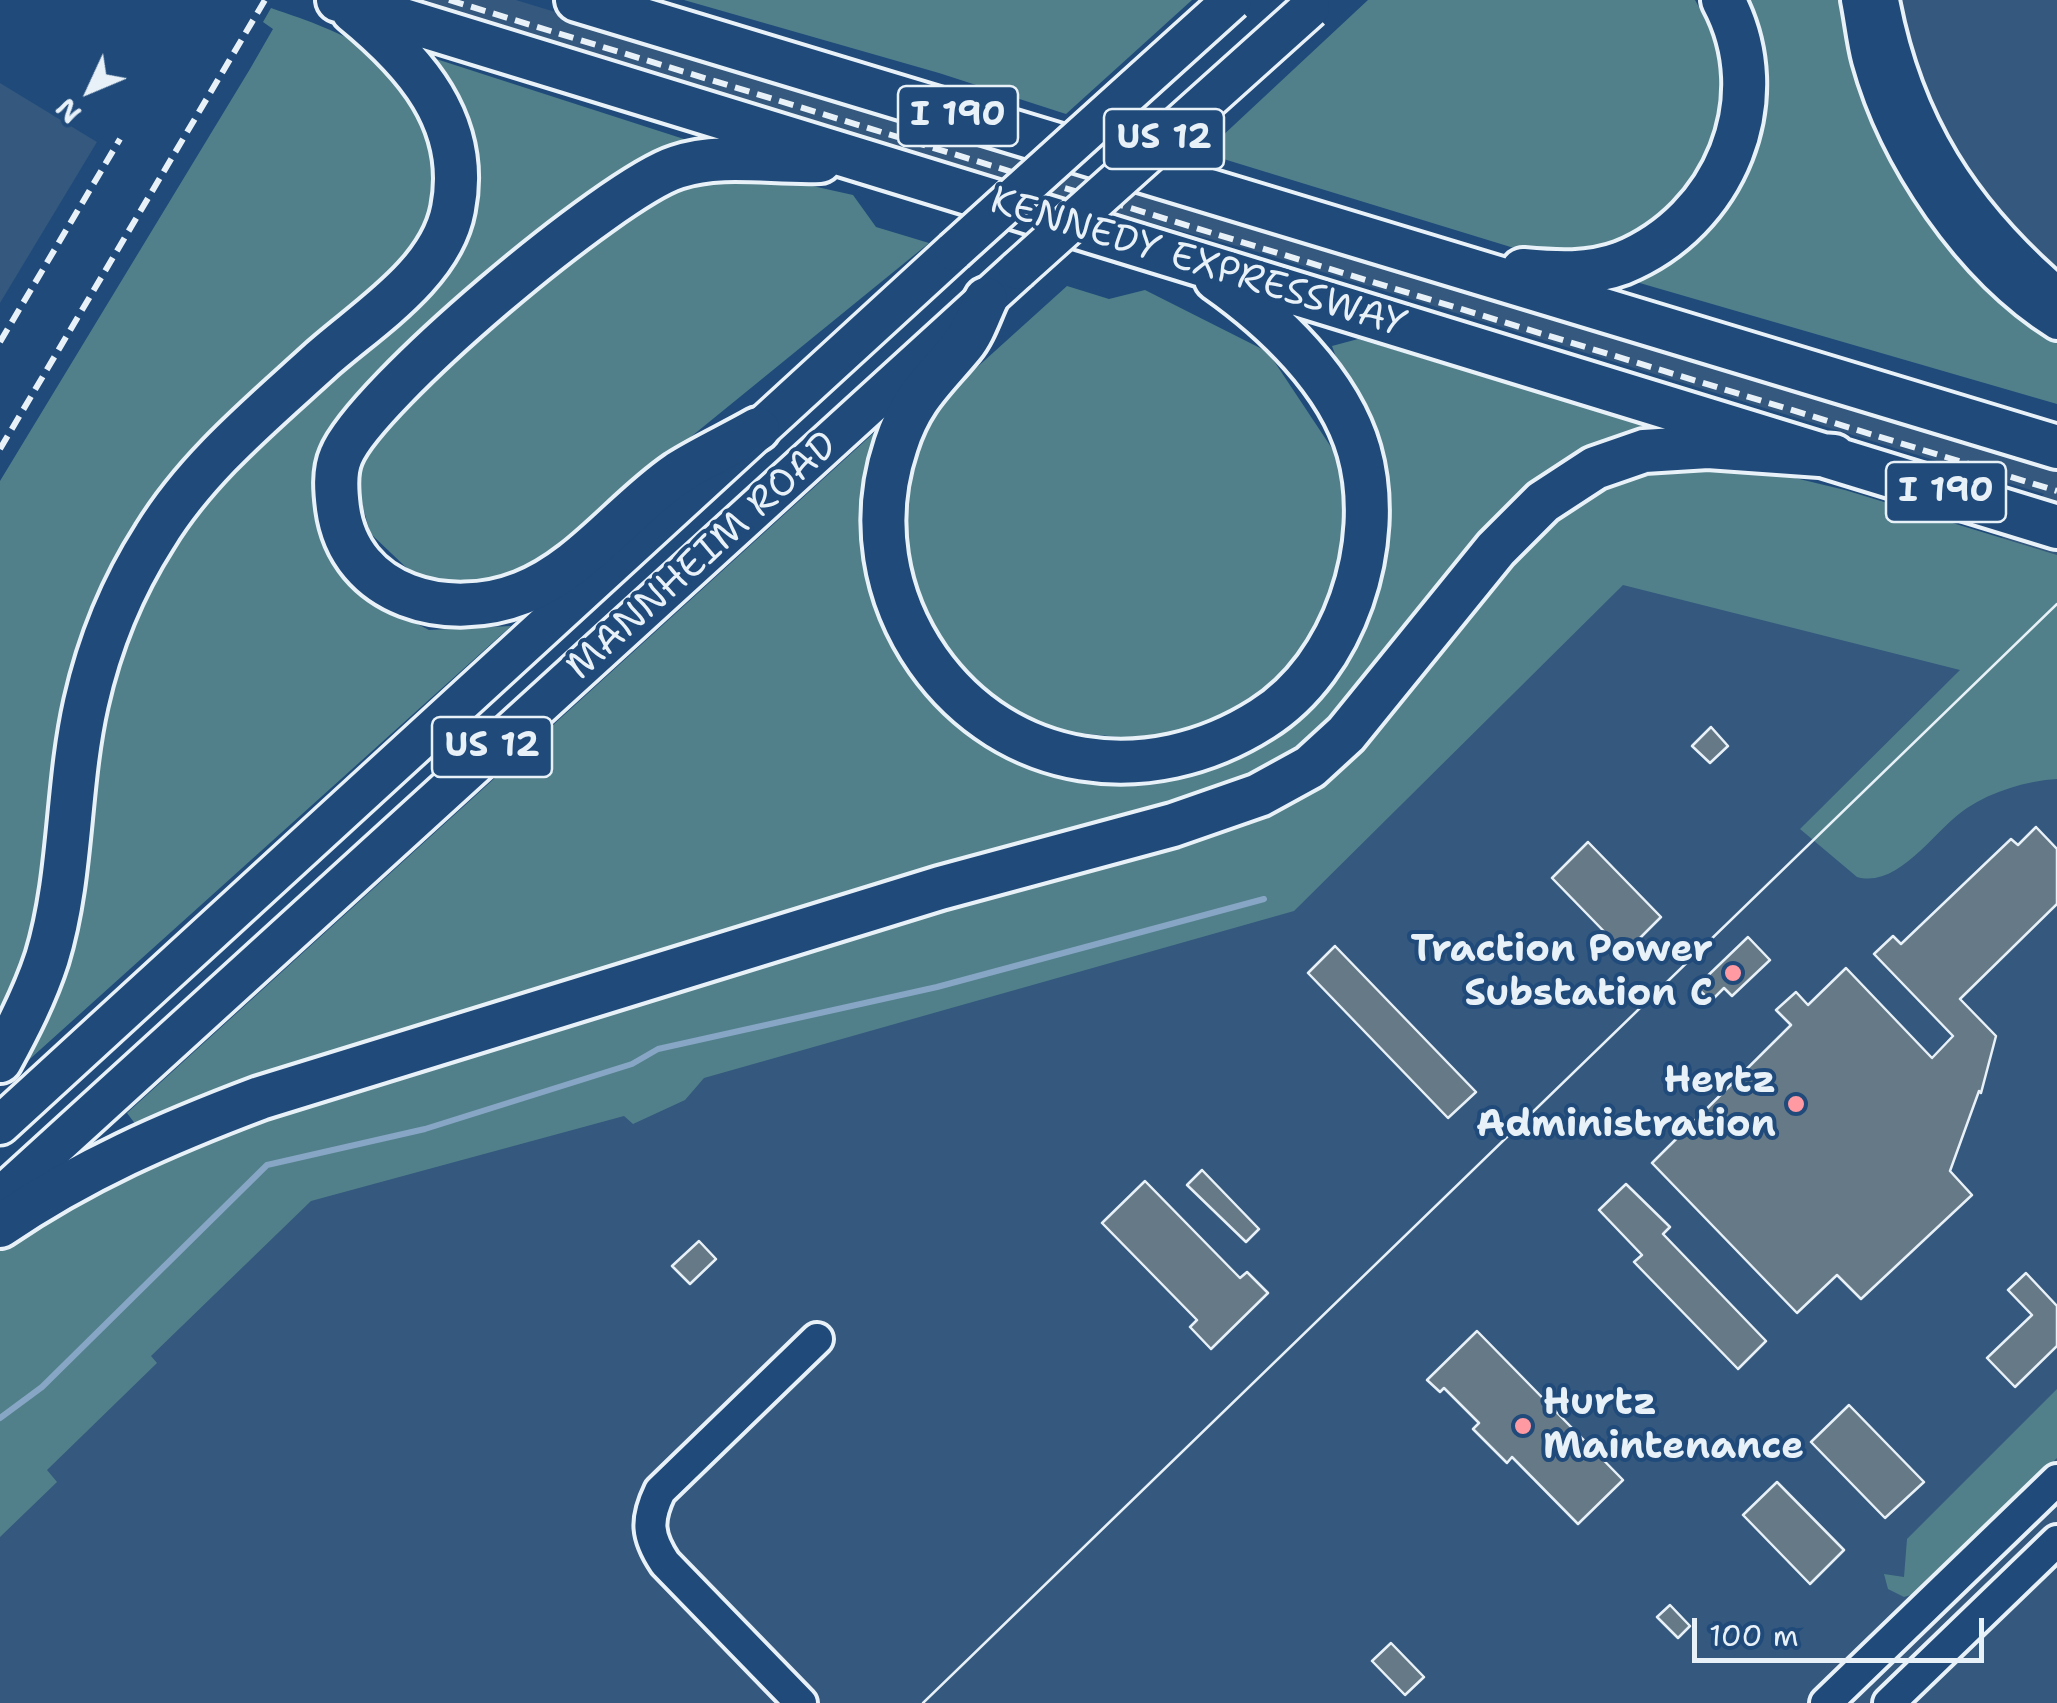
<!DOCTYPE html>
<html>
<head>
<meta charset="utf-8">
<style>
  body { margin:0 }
  #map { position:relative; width:2057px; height:1703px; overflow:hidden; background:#1f4a7a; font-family:"Shantell Sans",sans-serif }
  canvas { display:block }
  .north { position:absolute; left:40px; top:40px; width:100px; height:100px; -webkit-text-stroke:8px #1f4a7a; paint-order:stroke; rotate:226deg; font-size:28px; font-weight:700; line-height:40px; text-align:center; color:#e8f1f8 }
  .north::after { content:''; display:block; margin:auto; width:35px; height:45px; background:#e8f1f8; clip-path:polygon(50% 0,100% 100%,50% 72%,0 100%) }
  .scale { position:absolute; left:1692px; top:1618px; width:292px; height:45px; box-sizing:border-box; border:5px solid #e8f1f8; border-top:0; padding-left:12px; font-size:30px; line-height:35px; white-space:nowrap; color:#e8f1f8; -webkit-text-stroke:8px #1f4a7a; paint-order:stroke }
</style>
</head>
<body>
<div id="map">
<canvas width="2057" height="1703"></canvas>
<div class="north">N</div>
<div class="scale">100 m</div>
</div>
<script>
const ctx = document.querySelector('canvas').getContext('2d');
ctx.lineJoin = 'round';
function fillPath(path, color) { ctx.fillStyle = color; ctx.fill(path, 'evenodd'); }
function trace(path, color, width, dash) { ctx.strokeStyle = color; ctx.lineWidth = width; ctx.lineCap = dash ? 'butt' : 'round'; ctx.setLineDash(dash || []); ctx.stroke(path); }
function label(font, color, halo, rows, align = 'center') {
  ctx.font = font + ' "Shantell Sans",sans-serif'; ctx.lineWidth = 8; ctx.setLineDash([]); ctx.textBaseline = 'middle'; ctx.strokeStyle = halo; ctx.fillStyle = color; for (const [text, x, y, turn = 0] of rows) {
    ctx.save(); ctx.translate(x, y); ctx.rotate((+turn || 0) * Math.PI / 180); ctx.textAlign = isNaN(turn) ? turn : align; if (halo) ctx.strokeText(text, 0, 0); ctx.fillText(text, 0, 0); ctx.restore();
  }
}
fillPath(new Path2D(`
  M 424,0 L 516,0 L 2057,470 L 2057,1703 L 0,1703 L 0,1395 L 261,1147 L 1276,880 L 1632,527 L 1961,581 L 2044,494 L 1251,250 L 1059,198 Z
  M 1824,0 L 2057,0 L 2057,366 Z
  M 0,83 L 97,142 L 0,303 Z`), '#34587e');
fillPath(new Path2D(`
  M 684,0 L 1192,0 L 1066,114 L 939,73 Z
  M 1368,0 L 1695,0 C 1703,15 1715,32 1719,48 C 1742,141 1671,235 1580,254 C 1564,258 1543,253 1527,252 L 1204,153 Z
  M 1740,0 L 1845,0 L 2057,339 L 2057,404 L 1619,277 L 1721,206 Z
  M 271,8 C 308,21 344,32 376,56 C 437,103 459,202 405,260 L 151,500 L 94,611 L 33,937 L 0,1030 L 0,481 L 250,69 L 273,29 L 263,22 Z
  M 430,57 L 687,140 L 637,161 L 549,228 L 355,394 L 317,457 L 325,542 L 361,595 L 429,630 L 511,626 L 11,1076 L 114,652 L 169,536 L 249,447 L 447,265 Z
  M 781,179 L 853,195 L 876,227 L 929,243 L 531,567 L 470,584 L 413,574 L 370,533 L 356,481 L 380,426 L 604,233 L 690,182 Z
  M 1067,286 L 1109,299 L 1145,290 L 1268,352 L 1339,459 L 1347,548 L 1311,643 L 1240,711 L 1147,740 L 1041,729 L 969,681 L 921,622 L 905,524 L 913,460 L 943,398 Z
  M 1358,339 L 1665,431 L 1486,535 L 1302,751 L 1238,788 L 324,1061 L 136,1125 L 127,1113 L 888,420 L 875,585 L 1014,756 L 1286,722 L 1379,477 L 1332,346 Z
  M 1665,463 L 1741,465 L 1845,490 L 2057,555 L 2057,779 C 2026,781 1993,791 1967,808 C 1935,829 1899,889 1857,877 L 1800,829 L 1960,670 L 1623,585 L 1294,911 L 704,1078 L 685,1100 L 633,1124 L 624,1116 L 311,1201 L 151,1356 L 157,1363 L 47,1470 L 57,1482 L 0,1537 L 0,1249 L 38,1219 L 236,1124 L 1274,806 L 1549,518 L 1601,483 Z
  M 2057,1389 L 2057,1458 L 1917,1593 L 1904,1597 L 1888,1589 L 1884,1574 L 1904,1577 L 1907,1539 Z`), '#51808a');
trace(new Path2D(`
  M 0,1418 L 42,1387 L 267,1165 L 425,1129 L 632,1064 L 658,1049 L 937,987 L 1264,899`), '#87a6c5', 6);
const building = new Path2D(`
  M 1711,727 L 1728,746 L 1710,763 L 1692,746 Z
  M 2036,827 L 2057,849 L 2057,904 L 1960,999 L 1996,1036 L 1981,1093 L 1979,1091 L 1950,1171 L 1972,1195 L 1861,1299 L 1837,1275 L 1797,1313 L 1652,1163 L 1791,1025 L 1776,1010 L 1796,992 L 1808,1005 L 1846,968 L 1932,1058 L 1953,1036 L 1874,954 L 1893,936 L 1901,944 L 2011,839 L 2018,845 Z
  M 1588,842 L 1661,917 L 1625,953 L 1552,878 Z
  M 1748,937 L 1770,960 L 1732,996 L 1724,988 L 1711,1001 L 1696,987 Z
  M 1335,946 L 1476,1092 L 1448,1118 L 1308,973 Z
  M 1202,1170 L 1259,1229 L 1246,1242 L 1187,1185 Z
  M 1145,1181 L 1240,1278 L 1247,1272 L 1268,1293 L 1211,1349 L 1190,1327 L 1197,1320 L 1102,1223 Z
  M 1626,1184 L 1670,1227 L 1663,1234 L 1766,1341 L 1738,1369 L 1634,1262 L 1642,1255 L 1599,1210 Z
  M 699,1241 L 716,1259 L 690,1284 L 672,1266 Z
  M 2026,1273 L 2057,1306 L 2057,1346 L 2015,1387 L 1987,1358 L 2032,1315 L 2008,1290 Z
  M 1477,1331 L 1623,1480 L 1578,1524 L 1512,1457 L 1507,1463 L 1473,1429 L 1479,1423 L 1444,1388 L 1440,1392 L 1427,1380 Z
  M 1849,1405 L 1924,1482 L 1885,1518 L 1811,1442 Z
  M 1777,1482 L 1844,1550 L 1810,1584 L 1743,1515 Z
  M 1670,1605 L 1690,1626 L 1678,1638 L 1657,1617 Z
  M 1391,1643 L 1424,1677 L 1405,1695 L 1372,1661 Z`);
fillPath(building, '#667987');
trace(building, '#e8f1f8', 2.5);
const minor = new Path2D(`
  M 1857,0 C 1861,20 1863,41 1868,60 C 1895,159 1970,269 2057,324
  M 1883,0 C 1906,123 1963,211 2057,292
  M 801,1703 L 665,1563 C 647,1536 646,1520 660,1491 L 817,1339
  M 1826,1703 L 2057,1480
  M 1889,1703 L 2057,1541`);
const major = new Path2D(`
  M 0,1125 L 954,251
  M 0,1197 L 1018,270`);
const highway = new Path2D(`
  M 338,0 L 2057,527
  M 577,0 L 2057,447
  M 1523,270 C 1556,273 1590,275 1622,263 C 1725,221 1776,99 1723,0
  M 986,299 C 979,314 973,333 962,346 C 933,381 911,398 896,445 C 871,519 884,597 928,660 C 1007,772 1149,791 1262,719 C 1345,667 1385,543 1359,451 C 1339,381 1273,319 1216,279
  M 758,429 C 732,444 703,457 678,473 C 625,509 582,570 522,593 C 449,622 350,598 338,508 C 336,492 334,472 341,456 C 366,394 611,188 677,167 C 722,152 773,163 820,161
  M 0,1061 C 18,1028 35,995 47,958 C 72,876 67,787 86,703 C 99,645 123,586 155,536 C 197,467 262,414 321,360 C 367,319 441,274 453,209 C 470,122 414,61 353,11
  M 0,1226 C 82,1170 167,1133 260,1098 L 940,888 L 1173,825 L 1259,795 L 1310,767 L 1346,734 L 1496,549 L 1543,502 L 1595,468 L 1644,451 L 1708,447 L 1834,456`);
trace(minor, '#e8f1f8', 38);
trace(major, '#e8f1f8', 45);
trace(highway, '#e8f1f8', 50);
trace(minor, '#1f4a7a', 30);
trace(major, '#1f4a7a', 38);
trace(highway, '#1f4a7a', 42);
trace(new Path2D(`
  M 923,1703 L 2057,604`), '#e8f1f8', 2.5);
trace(new Path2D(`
  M 449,0 L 2057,491
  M 0,342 L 120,139
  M 0,449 L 265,0`), '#e8f1f8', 6, [15, 8]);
const majorBridge = new Path2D(`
  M 954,251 L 1232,0
  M 1018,270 L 1310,8`);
trace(majorBridge, '#e8f1f8', 45, []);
trace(majorBridge, '#1f4a7a', 38);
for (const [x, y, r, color] of [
  [1733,973,10,"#ff9aa2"],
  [1796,1104,10,"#ff9aa2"],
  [1523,1426,10,"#ff9aa2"]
]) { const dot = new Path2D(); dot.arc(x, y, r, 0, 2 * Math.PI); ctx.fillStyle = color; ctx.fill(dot); trace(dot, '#1f4a7a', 4); }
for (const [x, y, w] of [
  [958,116,120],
  [1164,139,120],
  [1946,492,120],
  [492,747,120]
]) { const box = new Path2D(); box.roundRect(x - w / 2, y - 30, w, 60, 8); ctx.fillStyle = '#1f4a7a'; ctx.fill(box); trace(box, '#e8f1f8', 2.5); }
label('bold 35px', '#e8f1f8', null, [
  ["I 190",958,116],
  ["US 12",1164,139],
  ["I 190",1946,492],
  ["US 12",492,747]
]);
label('38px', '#e8f1f8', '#1f4a7a', [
  ["KENNEDY EXPRESSWAY",1198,264,17],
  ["MANNHEIM ROAD",703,557,-42]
]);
label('bold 38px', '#e8f1f8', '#1f4a7a', [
  ["Traction Power",1713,951],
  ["Substation C",1713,995],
  ["Hertz",1776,1082],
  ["Administration",1776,1126],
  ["Hurtz",1543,1404,"left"],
  ["Maintenance",1543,1448,"left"]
], 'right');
</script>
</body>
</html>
